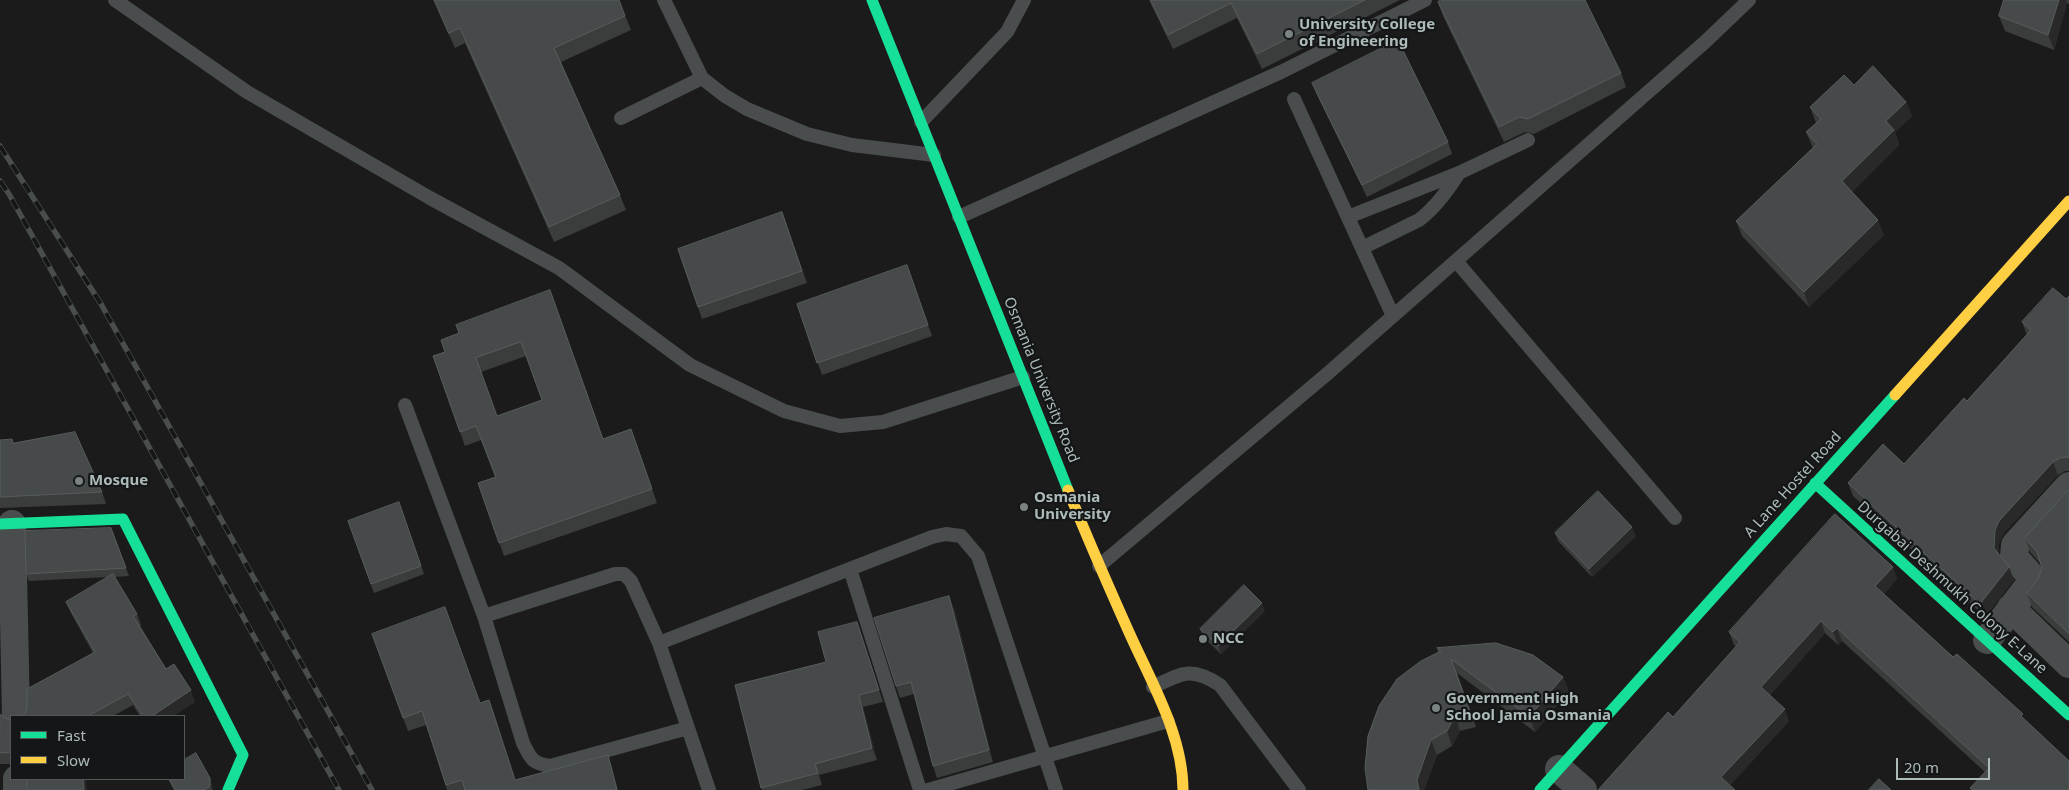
<!DOCTYPE html>
<html>
<head>
<meta charset="utf-8">
<style>
  body { margin:0 }
  #map { position:relative; width:2069px; height:790px; overflow:hidden; background:#1b1b1b; font-family:"Noto Sans",sans-serif }
  canvas { display:block }
  .legend { position:absolute; left:10px; top:715px; width:175px; height:65px; box-sizing:border-box; background:#151617; border:1px solid #525858; margin:0; padding:6px 9px; list-style:none; font-size:15px; color:#adbbba }
  .legend li { display:flex; align-items:center; gap:10px; height:25px }
  .legend b { width:25px; border:1px solid #525858 }
  .scale { position:absolute; left:1896px; top:758px; width:94px; height:22px; box-sizing:border-box; border:2px solid #adbbba; border-top:0; padding-left:6px; font-size:15px; line-height:18px; white-space:nowrap; color:#adbbba; -webkit-text-stroke:4px #151617; paint-order:stroke }
</style>
</head>
<body>
<div id="map">
<canvas width="2069" height="790"></canvas>
<ul class="legend">
<li><b style="height:6px;background:#16e098"></b>Fast</li>
<li><b style="height:6px;background:#ffcf43"></b>Slow</li>
</ul>
<div class="scale">20 m</div>
</div>
<script>
const ctx = document.querySelector('canvas').getContext('2d');
ctx.lineJoin = 'round';
function trace(path, color, width, dash) { ctx.strokeStyle = color; ctx.lineWidth = width; ctx.lineCap = dash ? 'butt' : 'round'; ctx.setLineDash(dash || []); ctx.stroke(path); }
function fillPath(path, color) { ctx.fillStyle = color; ctx.fill(path, 'evenodd'); }
function label(font, color, halo, rows, align = 'center') {
  ctx.font = font + ' "Noto Sans",sans-serif'; ctx.lineWidth = 4.5; ctx.setLineDash([]); ctx.textBaseline = 'middle'; ctx.strokeStyle = halo; ctx.fillStyle = color; for (const [text, x, y, turn = 0] of rows) {
    ctx.save(); ctx.translate(x, y); ctx.rotate((+turn || 0) * Math.PI / 180); ctx.textAlign = isNaN(turn) ? turn : align; if (halo) ctx.strokeText(text, 0, 0); ctx.fillText(text, 0, 0); ctx.restore();
  }
}
trace(new Path2D(`
  M 115,0 L 247,92 L 430,198 L 559,268 L 690,365 L 784,411 L 840,426 L 883,422 L 1023,377
  M 664,0 L 702,78 L 725,96 L 747,109 L 807,134 L 852,145 L 934,155
  M 1294,99 L 1393,316
  M 621,118 L 702,78
  M 921,122 L 1007,32 L 1024,0
  M 959,217 L 1281,72 L 1425,0
  M 1348,217 L 1459,173 L 1528,140
  M 1362,248 L 1419,220 C 1436,207 1447,191 1459,173
  M 1456,261 L 1675,518
  M 405,405 L 484,616 L 523,743 C 531,759 532,763 550,766 L 688,728 L 709,790
  M 1099,566 L 1327,374 L 1705,42 L 1749,0
  M 850,569 L 920,790
  M 484,616 L 615,574 L 624,574 L 631,581 L 659,643 L 688,728
  M 659,643 L 932,537 L 946,534 L 961,536 L 978,556 L 1056,790
  M 1153,687 C 1182,673 1191,666 1220,685 L 1299,790
  M 928,790 L 1168,721`), '#4a4d4d', 14);
trace(new Path2D(`
  M 12,524 L 16,716
  M 2011,608 L 2069,664
  M 1987,640 L 2031,583 L 2030,575 L 2014,557 L 2015,545 L 2069,486
  M 1559,769 L 1583,790
  M 17,779 L 17,790`), '#4a4d4d', 28);
trace(new Path2D(`
  M 872,0 L 1068,490
  M 1815,483 L 2069,715
  M 0,524 L 123,519 L 243,755 L 228,790
  M 1540,790 L 1895,395`), '#16e098', 11);
trace(new Path2D(`
  M 1895,395 L 2069,201
  M 1068,490 C 1087,537 1107,583 1128,630 C 1150,680 1183,734 1183,790`), '#ffcf43', 11);
const rail = new Path2D(`
  M 0,146 L 101,304 L 372,790
  M 0,181 L 9,194 L 339,790`);
trace(rail, '#4a4d4d', 5.5);
trace(rail, '#151617', 4, [11]);
fillPath(new Path2D(`
  M 433,0 L 619,0 L 631,30 L 561,62 L 620,195 L 626,210 L 554,242 L 465,43 L 455,48 Z
  M 1149,0 L 1400,0 L 1262,69 L 1237,18 L 1173,49 Z
  M 2004,0 L 2069,0 L 2069,4 L 2067,3 L 2054,50 L 2005,31 L 1999,16 Z
  M 1438,2 L 1621,73 L 1626,87 L 1534,134 L 1525,132 L 1504,142 L 1443,16 Z
  M 1312,83 L 1448,142 L 1452,154 L 1367,197 L 1317,95 Z
  M 1854,85 L 1906,102 L 1912,116 L 1895,132 L 1899,145 L 1852,192 L 1884,235 L 1809,307 L 1742,236 L 1736,221 L 1813,148 L 1806,132 L 1816,123 L 1810,107 Z
  M 782,212 L 807,283 L 702,319 L 678,249 Z
  M 907,265 L 932,336 L 822,375 L 797,304 Z
  M 550,290 L 603,439 L 631,429 L 657,503 L 504,556 L 478,483 L 495,477 L 481,440 L 465,446 L 433,356 L 445,352 L 459,333 ZM 526,356 L 542,400 L 497,416 L 481,372 Z
  M 2069,296 L 2069,471 L 2065,471 L 2058,475 L 2003,534 L 1999,544 L 1999,555 L 2014,580 L 1985,617 L 1853,496 L 1848,483 L 1904,464 L 1967,401 L 2027,335 L 2022,322 L 2066,299 Z
  M 0,440 L 14,443 L 102,492 L 106,504 L 0,508 Z
  M 2069,490 L 2069,642 L 2032,607 L 2027,593 L 2038,579 L 2042,568 L 2040,563 L 2030,552 L 2025,538 Z
  M 399,502 L 424,574 L 374,593 L 348,521 Z
  M 111,528 L 129,576 L 114,577 L 137,614 L 141,625 L 140,626 L 166,669 L 195,702 L 173,716 L 140,716 L 133,705 L 113,716 L 21,716 L 93,653 L 71,613 L 66,602 L 108,577 L 29,581 L 26,574 Z
  M 1555,533 L 1636,536 L 1592,577 L 1558,541 Z
  M 1893,567 L 1897,579 L 1884,594 L 1953,657 L 2025,720 L 2069,790 L 1971,790 L 1970,788 L 1985,772 L 1842,641 L 1838,645 L 1825,633 L 1770,695 L 1789,721 L 1730,785 L 1598,790 L 1673,717 L 1736,647 L 1734,645 L 1729,632 Z
  M 954,608 L 993,762 L 937,778 L 933,766 L 914,694 L 900,698 L 896,686 Z
  M 1265,611 L 1221,654 L 1203,637 L 1200,629 Z
  M 372,634 L 480,703 L 489,700 L 515,780 L 608,755 L 612,768 L 618,790 L 447,790 L 426,725 L 408,731 Z
  M 861,634 L 883,702 L 863,707 L 877,760 L 819,775 L 822,785 L 802,790 L 762,790 L 735,685 L 826,662 Z
  M 1437,648 L 1563,677 L 1569,691 L 1535,732 L 1457,673 L 1476,727 L 1460,731 L 1452,746 L 1437,755 L 1424,790 L 1438,652 Z
  M 0,698 L 0,714 L 5,718 L 11,720 L 11,764 L 0,764 Z
  M 168,779 L 184,779 L 213,787 L 213,790 L 174,790 Z`), '#3b3d3c');
fillPath(new Path2D(`
  M 2059,0 L 2066,0 L 2067,3 L 2054,50 L 2048,35 Z
  M 1906,102 L 1912,116 L 1895,132 L 1899,145 L 1848,196 L 1842,181 L 1886,121 Z
  M 1878,220 L 1884,235 L 1809,307 L 1804,292 Z
  M 2053,462 L 2058,475 L 2003,534 L 1999,544 L 1999,562 L 1994,548 L 1995,530 L 1999,521 Z
  M 1632,527 L 1636,536 L 1592,577 L 1589,569 Z
  M 1893,567 L 1897,579 L 1880,599 L 1875,586 Z
  M 2009,567 L 2014,580 L 1985,617 L 1980,604 Z
  M 949,596 L 954,608 L 993,762 L 989,750 Z
  M 1262,603 L 1265,611 L 1221,654 L 1218,646 Z
  M 1821,621 L 1825,633 L 1766,700 L 1761,687 Z
  M 1837,628 L 1842,641 L 1838,645 L 1833,632 Z
  M 1563,677 L 1569,691 L 1535,732 L 1529,717 Z
  M 191,690 L 195,702 L 173,716 L 152,716 Z
  M 859,695 L 863,707 L 877,760 L 872,748 Z
  M 489,700 L 494,713 L 519,790 L 515,780 Z
  M 1785,709 L 1789,721 L 1726,790 L 1721,777 Z
  M 1455,716 L 1460,731 L 1452,746 L 1447,731 Z
  M 1431,740 L 1437,755 L 1424,790 L 1419,790 L 1417,780 Z
  M 608,755 L 612,768 L 618,790 L 617,790 Z
  M 210,778 L 213,787 L 213,790 L 212,790 L 210,786 Z
  M 83,779 L 86,779 L 87,790 L 84,790 Z`), '#292929');
const building = new Path2D(`
  M 435,0 L 619,0 L 625,16 L 554,48 L 620,195 L 549,227 L 460,28 L 449,33 Z
  M 1151,0 L 1365,0 L 1257,54 L 1231,3 L 1168,35 Z
  M 1441,0 L 1585,0 L 1621,73 L 1528,119 L 1519,117 L 1499,127 L 1438,2 Z
  M 2004,0 L 2059,0 L 2048,35 L 1999,16 Z
  M 1398,40 L 1448,142 L 1362,185 L 1312,83 Z
  M 1873,66 L 1906,102 L 1886,121 L 1894,130 L 1842,181 L 1878,220 L 1804,292 L 1736,221 L 1817,144 L 1806,132 L 1821,119 L 1810,107 L 1844,75 L 1854,85 Z
  M 782,212 L 802,271 L 698,307 L 678,249 Z
  M 907,265 L 928,325 L 817,363 L 797,304 Z
  M 2053,288 L 2066,299 L 2069,296 L 2069,458 L 2067,457 L 2060,458 L 2053,462 L 1999,521 L 1995,530 L 1994,548 L 2009,567 L 1980,604 L 1848,483 L 1883,444 L 1904,464 L 1964,398 L 1967,401 L 2031,330 L 2022,322 Z
  M 550,290 L 603,439 L 631,429 L 652,489 L 499,543 L 478,483 L 496,477 L 476,426 L 460,432 L 433,356 L 445,352 L 441,340 L 459,333 L 456,325 ZM 521,342 L 542,400 L 497,416 L 476,358 Z
  M 75,432 L 102,492 L 0,497 L 0,440 L 12,439 L 13,443 Z
  M 2069,490 L 2069,634 L 2027,593 L 2038,579 L 2042,568 L 2037,552 L 2025,538 Z
  M 1598,491 L 1632,527 L 1589,569 L 1555,533 Z
  M 399,502 L 421,566 L 371,584 L 348,521 Z
  M 1835,514 L 1893,567 L 1875,586 L 1953,657 L 1957,654 L 2023,714 L 2021,716 L 2069,761 L 2069,790 L 1973,790 L 1970,788 L 1989,768 L 1837,628 L 1833,632 L 1821,621 L 1761,687 L 1785,709 L 1721,777 L 1735,790 L 1598,790 L 1668,712 L 1673,717 L 1740,642 L 1729,632 Z
  M 111,528 L 126,568 L 26,574 L 25,531 Z
  M 113,574 L 137,614 L 133,616 L 166,669 L 174,664 L 191,690 L 152,716 L 143,716 L 128,694 L 88,716 L 21,716 L 26,712 L 27,705 L 27,689 L 95,652 L 66,602 Z
  M 1244,585 L 1262,603 L 1218,646 L 1200,629 Z
  M 949,596 L 989,750 L 933,766 L 911,682 L 896,686 L 874,618 Z
  M 445,607 L 480,703 L 489,700 L 515,780 L 608,755 L 617,790 L 465,790 L 462,780 L 446,785 L 422,711 L 403,718 L 372,634 Z
  M 857,622 L 879,690 L 859,695 L 872,748 L 815,764 L 818,773 L 761,788 L 735,685 L 826,662 L 818,632 Z
  M 1496,643 L 1533,655 L 1563,677 L 1529,717 L 1451,659 L 1470,712 L 1455,716 L 1447,731 L 1431,740 L 1417,780 L 1419,790 L 1368,790 L 1365,768 L 1368,736 L 1379,706 L 1397,679 L 1421,661 L 1441,651 L 1437,648 Z
  M 0,714 L 5,718 L 11,720 L 11,752 L 0,753 Z
  M 196,753 L 210,778 L 210,786 L 204,790 L 175,790 L 169,779 L 184,779 L 184,760 Z
  M 28,779 L 83,779 L 84,790 L 27,790 Z
  M 1879,779 L 1891,790 L 1869,790 Z`);
fillPath(building, '#474a4a');
trace(building, '#575c5c', 1);
for (const [x, y, r, color] of [
  [1289,34,5,"#7a8382"],
  [79,481,5,"#7a8382"],
  [1024,507,5,"#7a8382"],
  [1203,639,5,"#7a8382"],
  [1436,708,5,"#7a8382"]
]) { const dot = new Path2D(); dot.arc(x, y, r, 0, 2 * Math.PI); ctx.fillStyle = color; ctx.fill(dot); trace(dot, '#151617', 2); }
label('bold 15px', '#adbbba', '#151617', [
  ["University College",1299,25],
  ["of Engineering",1299,42],
  ["Mosque",89,481],
  ["Osmania",1034,498],
  ["University",1034,515],
  ["NCC",1213,639],
  ["Government High",1446,699],
  ["School Jamia Osmania",1446,716]
], 'left');
label('15px', '#adbbba', '#151617', [
  ["Osmania University Road",1041,380,68],
  ["A Lane Hostel Road",1793,485,-48],
  ["Durgabai Deshmukh Colony E-Lane",1952,588,42]
]);
</script>
</body>
</html>
